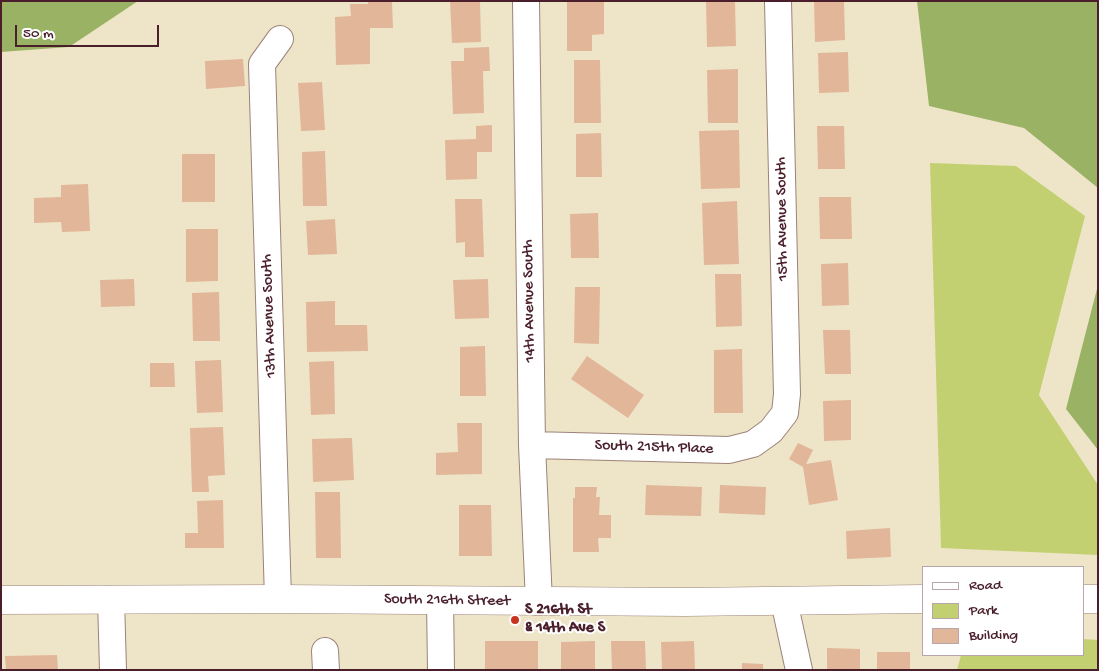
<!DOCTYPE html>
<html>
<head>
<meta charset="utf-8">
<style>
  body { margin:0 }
  #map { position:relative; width:1099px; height:671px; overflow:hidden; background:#eee5c8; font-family:"Gochi Hand",sans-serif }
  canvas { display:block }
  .frame { position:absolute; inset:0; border:2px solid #4a1f2b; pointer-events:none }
  .legend { position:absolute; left:922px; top:566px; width:162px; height:90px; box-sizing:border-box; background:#fff; border:1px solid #b7a5aa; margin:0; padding:6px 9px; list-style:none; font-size:15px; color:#4a1f2b }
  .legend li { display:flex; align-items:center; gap:10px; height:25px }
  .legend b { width:25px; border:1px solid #b7a5aa }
  .scale { position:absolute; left:15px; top:25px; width:144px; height:22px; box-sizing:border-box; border:2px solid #4a1f2b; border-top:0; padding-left:6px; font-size:15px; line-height:18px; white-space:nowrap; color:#4a1f2b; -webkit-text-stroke:4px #fff; paint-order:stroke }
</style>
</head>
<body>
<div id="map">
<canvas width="1099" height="671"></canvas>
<div class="frame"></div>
<ul class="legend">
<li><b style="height:6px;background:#fff"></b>Road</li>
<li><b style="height:14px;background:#c3d072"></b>Park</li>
<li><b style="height:14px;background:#e2b699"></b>Building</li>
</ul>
<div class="scale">50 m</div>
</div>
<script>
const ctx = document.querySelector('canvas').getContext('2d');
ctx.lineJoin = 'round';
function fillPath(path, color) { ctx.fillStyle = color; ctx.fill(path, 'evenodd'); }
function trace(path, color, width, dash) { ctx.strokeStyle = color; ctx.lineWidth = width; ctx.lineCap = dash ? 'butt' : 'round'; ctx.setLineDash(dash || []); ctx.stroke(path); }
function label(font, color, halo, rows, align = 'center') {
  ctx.font = font + ' "Gochi Hand",sans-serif'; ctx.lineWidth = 4; ctx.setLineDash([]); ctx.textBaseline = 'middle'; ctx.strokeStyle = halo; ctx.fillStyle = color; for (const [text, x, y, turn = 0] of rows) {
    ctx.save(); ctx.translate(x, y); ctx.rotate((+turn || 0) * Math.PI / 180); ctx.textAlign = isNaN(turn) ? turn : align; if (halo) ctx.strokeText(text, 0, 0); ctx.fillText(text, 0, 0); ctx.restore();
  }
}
fillPath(new Path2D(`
  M 930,163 L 1016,166 L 1085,216 L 1039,395 L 1098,485 L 1098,555 L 941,548 Z
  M 1083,639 L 1098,640 L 1098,670 L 957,670 L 961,655 L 1083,655 Z`), '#c3d072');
fillPath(new Path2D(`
  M 1,1 L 138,1 L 69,47 L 1,52 Z
  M 917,1 L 1098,1 L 1098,188 L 1024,128 L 929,106 Z
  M 1098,285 L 1098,450 L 1066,409 Z`), '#9ab264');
fillPath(new Path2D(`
  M 368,1 L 392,1 L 393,28 L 370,28 L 370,64 L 336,65 L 335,17 L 351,16 L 350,4 L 368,4 Z
  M 450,1 L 480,1 L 481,42 L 452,43 Z
  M 706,1 L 735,1 L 736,46 L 707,47 Z
  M 814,1 L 844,1 L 845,40 L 815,42 Z
  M 567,2 L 604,2 L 604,34 L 592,35 L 592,51 L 567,51 Z
  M 489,47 L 490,71 L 483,71 L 484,113 L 453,114 L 451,61 L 464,61 L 464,48 Z
  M 848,52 L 849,92 L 819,93 L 818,53 Z
  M 243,59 L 245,86 L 206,89 L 205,61 Z
  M 574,60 L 600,60 L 601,123 L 574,123 Z
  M 738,69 L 738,123 L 708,123 L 707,70 Z
  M 322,82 L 325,130 L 301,131 L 298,83 Z
  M 492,125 L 492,152 L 477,152 L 477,179 L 446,180 L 445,140 L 476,139 L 476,126 Z
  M 817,126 L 844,126 L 845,169 L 818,169 Z
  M 739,130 L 740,188 L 701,189 L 699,131 Z
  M 601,133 L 602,177 L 576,177 L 576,134 Z
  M 325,151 L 327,206 L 303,206 L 302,152 Z
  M 182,154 L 215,154 L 215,202 L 182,202 Z
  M 88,184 L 90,231 L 62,232 L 61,222 L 34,223 L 34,198 L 61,197 L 61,185 Z
  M 819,197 L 851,197 L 852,239 L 820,239 Z
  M 455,199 L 482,199 L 484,257 L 465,257 L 465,242 L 456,243 Z
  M 737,201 L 739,264 L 704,265 L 702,203 Z
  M 598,213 L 599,258 L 571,258 L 570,214 Z
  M 335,219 L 337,254 L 308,255 L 306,221 Z
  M 186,229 L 218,229 L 218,281 L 186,282 Z
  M 848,263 L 849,305 L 822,306 L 821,264 Z
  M 715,274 L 741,274 L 742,326 L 716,327 Z
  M 134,279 L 135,306 L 101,307 L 100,280 Z
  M 488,279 L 489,318 L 455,319 L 453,280 Z
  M 575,287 L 600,287 L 599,344 L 574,343 Z
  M 219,292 L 220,341 L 193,341 L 192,293 Z
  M 335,301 L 335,325 L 367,325 L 368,351 L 307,352 L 306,302 Z
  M 823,330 L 850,330 L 851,374 L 825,374 Z
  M 485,346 L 486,396 L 460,396 L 460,347 Z
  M 742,349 L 743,413 L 714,413 L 714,350 Z
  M 587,356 L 644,395 L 628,418 L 571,379 Z
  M 221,360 L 223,412 L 197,413 L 195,361 Z
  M 334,361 L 335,414 L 311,415 L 309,362 Z
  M 150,363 L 174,363 L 175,387 L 150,387 Z
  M 851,400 L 851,440 L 824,441 L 823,401 Z
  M 457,423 L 482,423 L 482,474 L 436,475 L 436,453 L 458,452 Z
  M 223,427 L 225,475 L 208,476 L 209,492 L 192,492 L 190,428 Z
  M 352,438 L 354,480 L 313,482 L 312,439 Z
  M 798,443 L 813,450 L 806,464 L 831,460 L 838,500 L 809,505 L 803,467 L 789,459 Z
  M 646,485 L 702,487 L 701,516 L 645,515 Z
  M 720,485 L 766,487 L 765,515 L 719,513 Z
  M 575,487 L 597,487 L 596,497 L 600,497 L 599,515 L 611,515 L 611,538 L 598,538 L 599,552 L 573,552 L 573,498 L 575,498 Z
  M 315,492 L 340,492 L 341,558 L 316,558 Z
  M 223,500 L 224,548 L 185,548 L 185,533 L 198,533 L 197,501 Z
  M 459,505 L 491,505 L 492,556 L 459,556 Z
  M 890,528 L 891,557 L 847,559 L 846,531 Z
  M 485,641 L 538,641 L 538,670 L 485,670 Z
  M 595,641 L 595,670 L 561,670 L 561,642 Z
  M 611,641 L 645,641 L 646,670 L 612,670 Z
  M 694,641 L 695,670 L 662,670 L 661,642 Z
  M 827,648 L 860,649 L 860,670 L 827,670 Z
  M 877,652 L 910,652 L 910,670 L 877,670 Z
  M 57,655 L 58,670 L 6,670 L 5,656 Z
  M 742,663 L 763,664 L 763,670 L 742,670 Z`), '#e2b699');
const minor = new Path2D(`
  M 526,1 L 532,445 L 539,602
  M 532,445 L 729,450 L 753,444 L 771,431 L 785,413 L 787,394 L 778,1
  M 111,599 L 113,670
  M 278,599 L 262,64 L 280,39
  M 440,600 L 441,670
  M 784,601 L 799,670
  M 325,651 L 326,670`);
const major = new Path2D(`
  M 1083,599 L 1098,599
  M 1,600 L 278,599 L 685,602 L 923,599`);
trace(minor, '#9c827a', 28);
trace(major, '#9c827a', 29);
trace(minor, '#fff', 26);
trace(major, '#fff', 28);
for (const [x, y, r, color] of [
  [515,620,5,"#c8321e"]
]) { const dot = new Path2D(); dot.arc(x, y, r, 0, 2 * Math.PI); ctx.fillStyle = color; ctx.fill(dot); trace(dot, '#fff', 2); }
label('16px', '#4a1f2b', '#fff', [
  ["15th Avenue South",783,219,-91],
  ["14th Avenue South",530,301,-91],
  ["13th Avenue South",270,316,-92],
  ["South 215th Place",654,448,2],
  ["South 216th Street",447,601,1]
]);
label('bold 16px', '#4a1f2b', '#fff', [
  ["S 216th St",525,611],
  ["& 14th Ave S",525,629]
], 'left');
</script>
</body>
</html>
